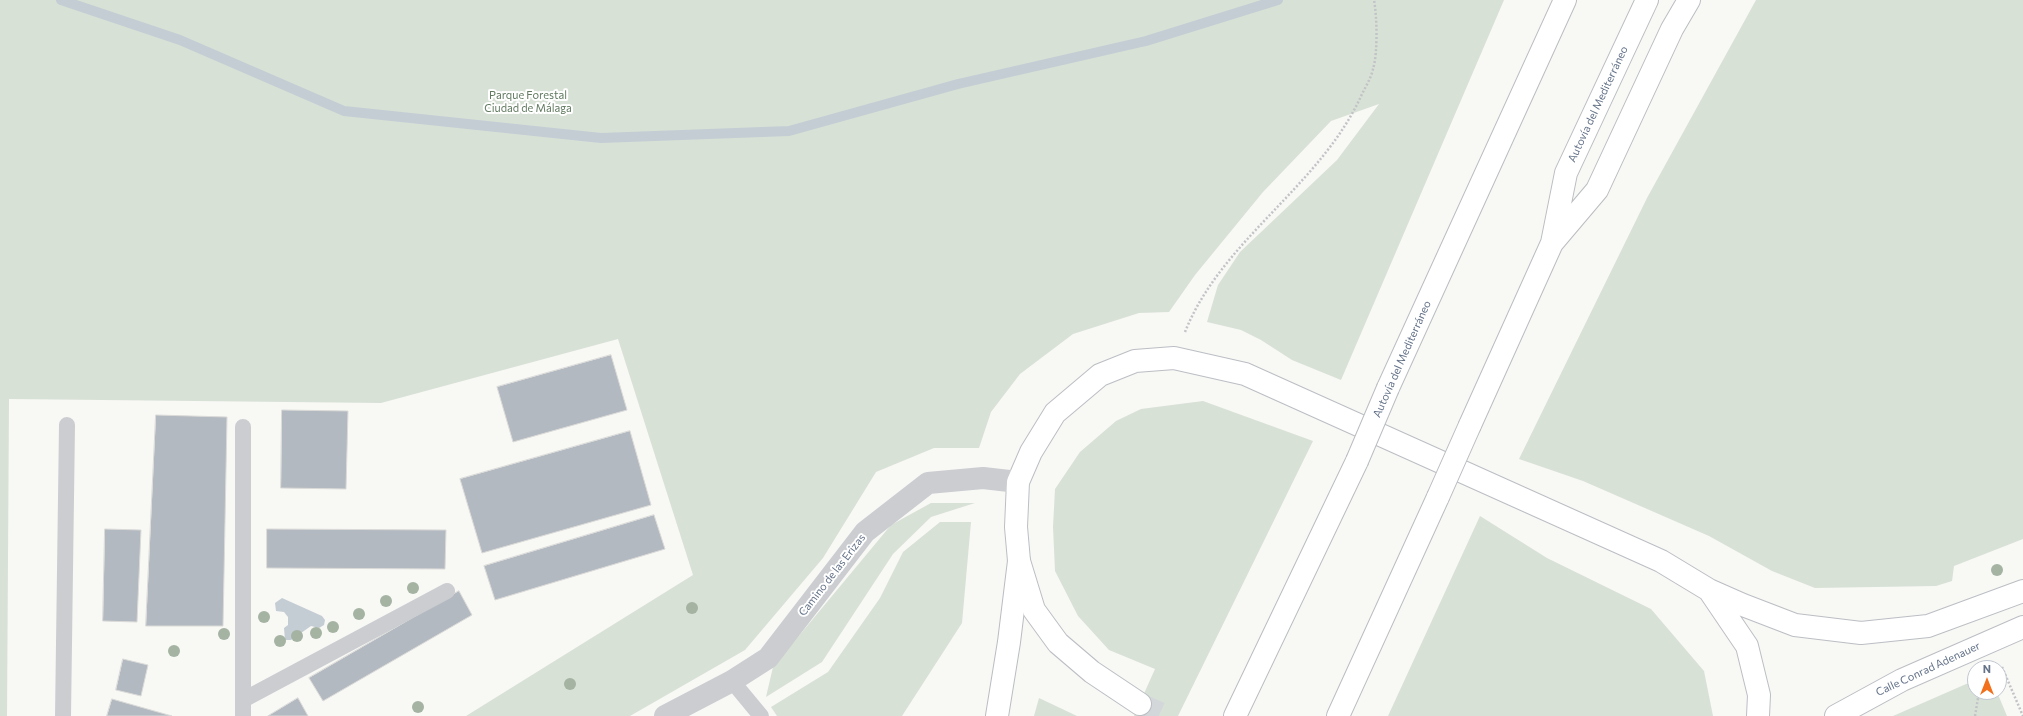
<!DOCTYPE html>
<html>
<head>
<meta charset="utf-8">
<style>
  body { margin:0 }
  #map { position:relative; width:2023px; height:716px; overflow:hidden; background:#f8f8f5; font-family:Commissioner,sans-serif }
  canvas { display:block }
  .north { position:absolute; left:1967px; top:660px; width:40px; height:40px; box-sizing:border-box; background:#fff; border:1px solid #c1c7d0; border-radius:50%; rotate:0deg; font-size:11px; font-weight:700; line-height:16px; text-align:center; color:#657389 }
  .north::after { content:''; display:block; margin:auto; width:14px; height:18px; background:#f26f1c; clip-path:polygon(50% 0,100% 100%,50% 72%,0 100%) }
</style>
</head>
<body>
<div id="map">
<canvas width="2023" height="716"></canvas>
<div class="north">N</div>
</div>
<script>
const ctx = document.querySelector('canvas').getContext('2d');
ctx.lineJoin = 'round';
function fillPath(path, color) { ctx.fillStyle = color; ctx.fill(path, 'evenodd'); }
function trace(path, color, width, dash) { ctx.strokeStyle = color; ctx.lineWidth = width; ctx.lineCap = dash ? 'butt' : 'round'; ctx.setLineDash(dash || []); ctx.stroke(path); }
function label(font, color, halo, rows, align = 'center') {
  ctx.font = font + ' Commissioner,sans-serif'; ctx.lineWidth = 4; ctx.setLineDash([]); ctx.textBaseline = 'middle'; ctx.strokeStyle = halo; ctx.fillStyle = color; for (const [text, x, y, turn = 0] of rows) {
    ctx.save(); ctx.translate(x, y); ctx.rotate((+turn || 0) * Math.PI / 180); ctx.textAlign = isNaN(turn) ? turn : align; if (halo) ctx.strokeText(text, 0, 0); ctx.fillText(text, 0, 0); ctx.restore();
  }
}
fillPath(new Path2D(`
  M 0,0 L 1504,0 L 1341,380 L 1292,360 L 1261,340 L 1241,330 L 1207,322 L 1218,285 L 1240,252 L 1337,160 L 1379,104 L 1331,121 L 1263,192 L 1195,275 L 1169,312 L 1139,313 L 1073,334 L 1020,374 L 991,412 L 979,448 L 934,448 L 876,472 L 823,558 L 745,650 L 630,716 L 466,716 L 693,575 L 618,339 L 381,403 L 9,399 L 7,716 L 0,716 Z
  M 1756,0 L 2023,0 L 2023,539 L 1954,566 L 1952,581 L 1936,586 L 1815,588 L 1772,571 L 1709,536 L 1583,481 L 1519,459 L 1647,198 Z
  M 1203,401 L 1313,441 L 1178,716 L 1134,716 L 1155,669 L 1109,650 L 1078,616 L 1055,571 L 1053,527 L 1055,489 L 1080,452 L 1116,421 L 1141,409 Z
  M 931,503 L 975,503 L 931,517 L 893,554 L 822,662 L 766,697 L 773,667 L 891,525 Z
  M 1480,516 L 1547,558 L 1651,609 L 1704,671 L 1713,716 L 1388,716 Z
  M 940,522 L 971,522 L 962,623 L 902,716 L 777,716 L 771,707 L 828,672 L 880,598 L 903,552 Z
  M 1973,681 L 1975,682 L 1975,692 L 1997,692 L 2007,716 L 1893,716 Z
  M 1039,698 L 1077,716 L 1034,716 Z`), '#d8e1d6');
fillPath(new Path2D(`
  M 282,598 L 322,616 L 325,620 L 324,625 L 319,628 L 311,626 L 291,640 L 285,640 L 284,628 L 288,625 L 288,617 L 284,612 L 276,611 L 275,603 Z`), '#c4cdd4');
trace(new Path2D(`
  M 61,0 L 180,40 L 344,111 L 601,138 L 789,131 L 958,84 L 1146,41 L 1278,0`), '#c4cdd4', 10);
const building = new Path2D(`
  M 611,355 L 627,410 L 513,442 L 497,387 Z
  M 282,410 L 348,411 L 346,489 L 281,488 Z
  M 156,415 L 227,417 L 223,626 L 146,626 Z
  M 630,431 L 651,505 L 482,553 L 460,479 Z
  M 654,515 L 665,549 L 495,600 L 484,566 Z
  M 105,529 L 141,530 L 137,622 L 103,621 Z
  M 267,529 L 446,530 L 445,569 L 267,568 Z
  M 459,591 L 472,615 L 323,701 L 309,678 Z
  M 123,659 L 148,665 L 141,696 L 116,690 Z
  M 298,698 L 308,716 L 268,716 Z
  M 112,699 L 172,716 L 107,716 Z`);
fillPath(building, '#b3b9c0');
trace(building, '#dadad8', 1);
trace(new Path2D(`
  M 1140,704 L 1167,716`), '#d3d7da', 22, [22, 11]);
const primary = new Path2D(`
  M 1709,590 L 1743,605 L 1795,625 L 1861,633 L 1928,626 L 2023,591
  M 1140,704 L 1092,672 L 1058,643 L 1034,610 L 1019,561 L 1016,527 L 1018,482 L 1031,452 L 1055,413 L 1100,375 L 1135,361 L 1174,358 L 1245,374 L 1661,561 L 1709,590 L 1747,646 L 1759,695 L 1758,716
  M 1836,716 L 1902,680 L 2023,627`);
const highway = new Path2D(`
  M 1553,242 L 1597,190 L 1672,29 L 1689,0
  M 1388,388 L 1565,0
  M 1470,425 L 1552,243 L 1566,173 L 1647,0
  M 997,716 L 1009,642 L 1019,561
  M 1235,716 L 1357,461
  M 1338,716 L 1438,497`);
trace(primary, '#bbbec3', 24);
trace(highway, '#babdc1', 24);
trace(new Path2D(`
  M 1185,332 C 1222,239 1321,186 1362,94 C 1366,86 1371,78 1373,69 C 1378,53 1377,16 1374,0
  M 2002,667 L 2023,716
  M 1975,716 L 1979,692`), '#c1c3c6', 2.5, [2, 2]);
trace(new Path2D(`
  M 732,681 L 761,716
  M 243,700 L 447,591
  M 63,716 L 67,425
  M 243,716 L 243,427`), '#cbcdd1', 16);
trace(new Path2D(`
  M 665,716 L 732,681 L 768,658 L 865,532 L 928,483 L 983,478 L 1018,482`), '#cbcdd1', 22);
trace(primary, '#fff', 22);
trace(highway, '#fff', 22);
const highwayBridge = new Path2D(`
  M 1357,461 L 1388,388
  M 1438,497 L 1470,425`);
trace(highwayBridge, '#babdc1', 24, []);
trace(highwayBridge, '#fff', 22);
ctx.fillStyle = '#a5b3a3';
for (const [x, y] of [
  [1997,570],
  [413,588],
  [386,601],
  [692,608],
  [359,614],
  [264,617],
  [333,627],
  [316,633],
  [224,634],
  [297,636],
  [280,641],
  [174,651],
  [570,684],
  [418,707]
]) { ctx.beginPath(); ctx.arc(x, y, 6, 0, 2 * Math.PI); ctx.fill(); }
label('11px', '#617a60', '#fff', [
  ["Parque Forestal",528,95],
  ["Ciudad de Málaga",528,108]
]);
label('11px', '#657389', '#fff', [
  ["Autovía del Mediterráneo",1598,104,-65],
  ["Autovía del Mediterráneo",1402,359,-66],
  ["Camino de las Erizas",832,575,-52],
  ["Calle Conrad Adenauer",1928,669,-25]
]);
</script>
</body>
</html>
